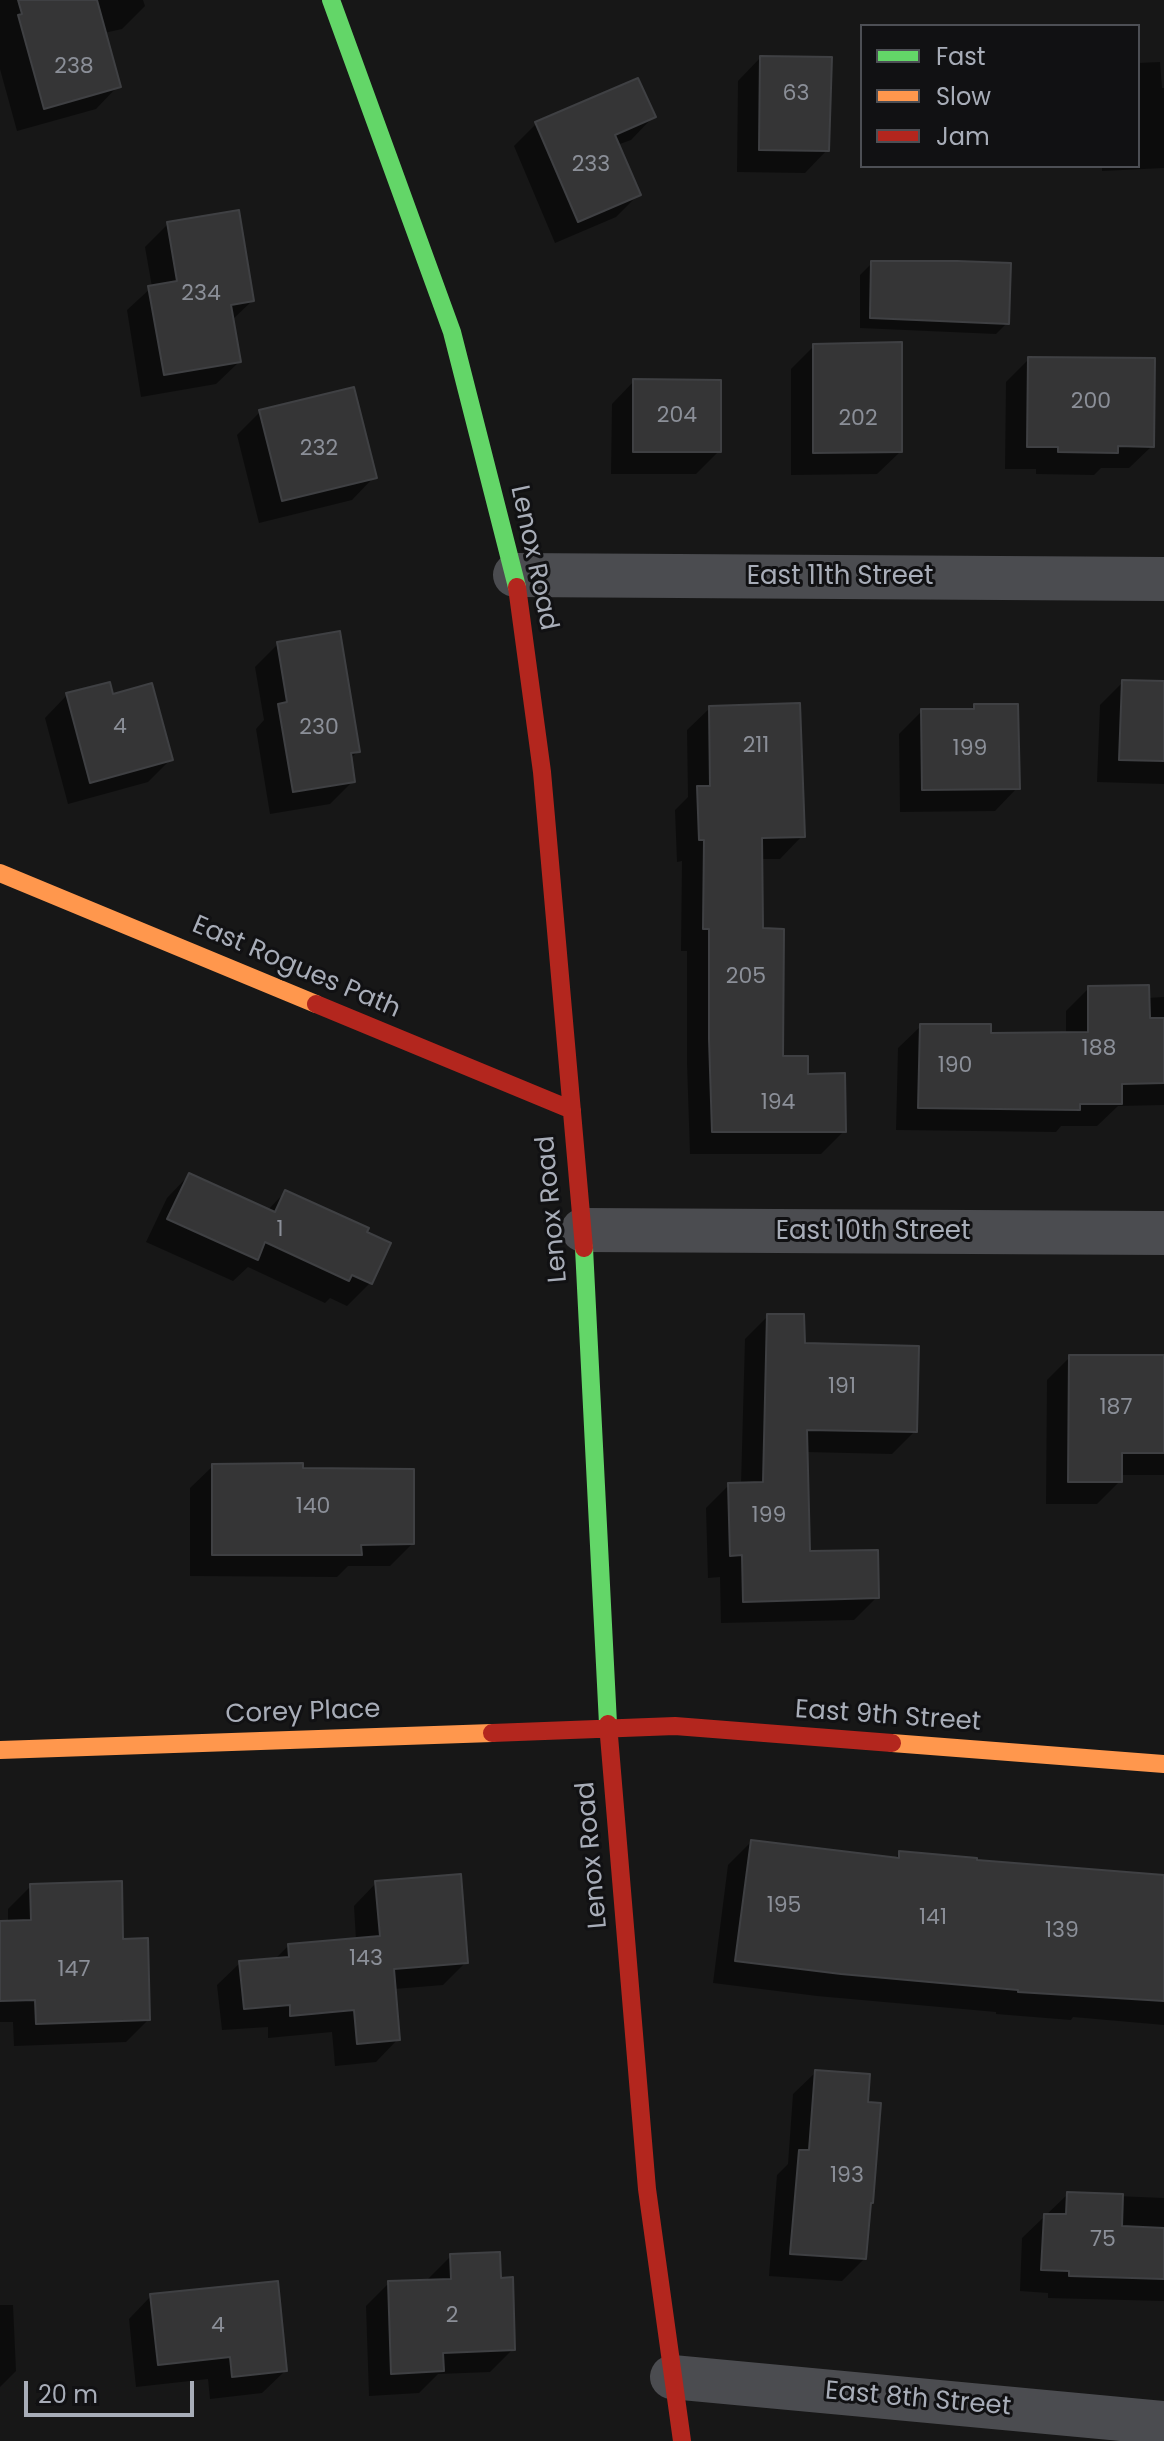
<!DOCTYPE html>
<html>
<head>
<meta charset="utf-8">
<style>
  body { margin:0 }
  #map { position:relative; width:1164px; height:2441px; overflow:hidden; background:#171717; font-family:Poppins,sans-serif }
  canvas { display:block }
  .legend { position:absolute; left:860px; top:24px; width:280px; height:144px; box-sizing:border-box; background:#111113; border:2px solid #4d4f55; margin:0; padding:10px 14px; list-style:none; font-size:24px; color:#a8adb8 }
  .legend li { display:flex; align-items:center; gap:16px; height:40px }
  .legend b { width:40px; border:2px solid #4d4f55 }
  .scale { position:absolute; left:24px; top:2381px; width:170px; height:36px; box-sizing:border-box; border:4px solid #a8adb8; border-top:0; padding-left:10px; font-size:24px; line-height:28px; white-space:nowrap; color:#a8adb8; -webkit-text-stroke:6px #111113; paint-order:stroke }
</style>
</head>
<body>
<div id="map">
<canvas width="1164" height="2441"></canvas>
<ul class="legend">
<li><b style="height:10px;background:#63d668"></b>Fast</li>
<li><b style="height:10px;background:#ff974d"></b>Slow</li>
<li><b style="height:10px;background:#b3261e"></b>Jam</li>
</ul>
<div class="scale">20 m</div>
</div>
<script>
const ctx = document.querySelector('canvas').getContext('2d');
ctx.lineJoin = 'round';
function fillPath(path, color) { ctx.fillStyle = color; ctx.fill(path, 'evenodd'); }
function trace(path, color, width, dash) { ctx.strokeStyle = color; ctx.lineWidth = width; ctx.lineCap = dash ? 'butt' : 'round'; ctx.setLineDash(dash || []); ctx.stroke(path); }
function label(font, color, halo, rows, align = 'center') {
  ctx.font = font + ' Poppins,sans-serif'; ctx.lineWidth = 6; ctx.setLineDash([]); ctx.textBaseline = 'middle'; ctx.strokeStyle = halo; ctx.fillStyle = color; for (const [text, x, y, turn = 0] of rows) {
    ctx.save(); ctx.translate(x, y); ctx.rotate((+turn || 0) * Math.PI / 180); ctx.textAlign = isNaN(turn) ? turn : align; if (halo) ctx.strokeText(text, 0, 0); ctx.fillText(text, 0, 0); ctx.restore();
  }
}
fillPath(new Path2D(`
  M 0,0 L 143,0 L 145,6 L 122,29 L 104,33 L 118,86 L 96,109 L 17,131 L 0,69 Z
  M 760,58 L 827,150 L 805,173 L 737,172 L 738,81 Z
  M 1160,62 L 1162,88 L 1164,88 L 1164,168 L 1102,171 L 1102,166 L 1138,166 L 1138,63 Z
  M 653,117 L 631,140 L 617,145 L 639,194 L 616,217 L 555,243 L 514,146 L 536,124 Z
  M 168,224 L 252,301 L 232,320 L 239,362 L 216,384 L 141,397 L 127,310 L 152,287 L 145,247 Z
  M 872,263 L 1007,323 L 996,334 L 860,328 L 860,275 Z
  M 814,346 L 900,452 L 877,474 L 791,475 L 791,369 Z
  M 1029,359 L 1152,446 L 1129,468 L 1101,468 L 1094,475 L 1036,474 L 1036,469 L 1005,469 L 1006,382 Z
  M 634,381 L 719,451 L 696,474 L 611,474 L 612,404 Z
  M 260,412 L 374,477 L 352,500 L 259,523 L 237,435 Z
  M 278,644 L 358,751 L 350,759 L 353,781 L 330,804 L 270,814 L 256,729 L 264,720 L 255,667 Z
  M 1123,682 L 1164,683 L 1164,784 L 1097,782 L 1100,705 Z
  M 67,695 L 111,696 L 171,759 L 148,782 L 68,804 L 45,718 Z
  M 974,706 L 1017,788 L 995,811 L 900,812 L 899,734 L 922,711 L 969,711 Z
  M 710,708 L 802,836 L 780,859 L 760,859 L 761,930 L 781,1058 L 806,1076 L 844,1131 L 821,1154 L 690,1154 L 687,1063 L 687,951 L 681,951 L 682,861 L 677,862 L 675,810 L 688,797 L 687,730 Z
  M 1089,988 L 1147,998 L 1164,997 L 1164,1105 L 1118,1106 L 1097,1126 L 1061,1126 L 1056,1132 L 896,1130 L 898,1048 L 921,1026 L 989,1035 L 1066,1034 L 1066,1011 Z
  M 189,1175 L 267,1211 L 285,1192 L 388,1244 L 370,1283 L 347,1306 L 330,1298 L 325,1303 L 248,1267 L 233,1281 L 146,1242 L 167,1198 Z
  M 768,1316 L 915,1431 L 892,1454 L 806,1452 L 808,1553 L 877,1597 L 854,1620 L 721,1623 L 720,1577 L 708,1578 L 706,1508 L 729,1485 L 741,1485 L 745,1339 Z
  M 1070,1357 L 1164,1357 L 1164,1475 L 1120,1475 L 1120,1481 L 1097,1504 L 1046,1504 L 1047,1380 Z
  M 213,1466 L 301,1470 L 412,1544 L 390,1566 L 348,1566 L 337,1577 L 190,1576 L 190,1488 Z
  M 751,1842 L 893,1860 L 900,1853 L 1164,1880 L 1164,2025 L 1073,2017 L 1071,2020 L 996,2014 L 996,2012 L 817,1996 L 713,1983 L 728,1865 Z
  M 376,1883 L 466,1962 L 443,1985 L 394,1989 L 398,2039 L 376,2062 L 335,2066 L 332,2032 L 268,2038 L 268,2027 L 222,2030 L 217,1985 L 240,1963 L 274,1960 L 289,1945 L 356,1940 L 354,1906 Z
  M 31,1886 L 121,1941 L 148,2020 L 126,2042 L 14,2046 L 13,2022 L 0,2022 L 0,1923 L 8,1922 L 8,1909 Z
  M 816,2072 L 868,2205 L 865,2258 L 842,2281 L 769,2276 L 777,2175 L 788,2164 L 793,2094 Z
  M 1068,2194 L 1164,2198 L 1164,2301 L 1048,2298 L 1048,2293 L 1020,2291 L 1022,2238 Z
  M 451,2256 L 499,2280 L 513,2349 L 490,2372 L 438,2374 L 419,2393 L 369,2396 L 366,2306 L 389,2283 L 428,2282 L 428,2279 Z
  M 151,2296 L 285,2371 L 262,2393 L 210,2399 L 208,2379 L 136,2387 L 129,2319 Z
  M 0,2305 L 13,2305 L 16,2371 L 0,2387 Z`), '#0007');
const building = new Path2D(`
  M 18,0 L 97,0 L 121,87 L 44,109 L 18,15 L 22,14 Z
  M 760,56 L 832,57 L 829,151 L 759,150 Z
  M 638,78 L 656,117 L 615,135 L 641,195 L 578,222 L 535,122 Z
  M 239,210 L 254,301 L 231,305 L 241,362 L 164,375 L 148,286 L 177,281 L 167,222 Z
  M 871,261 L 957,261 L 1011,263 L 1009,324 L 870,318 Z
  M 902,342 L 902,452 L 813,453 L 813,344 Z
  M 1028,357 L 1155,358 L 1154,447 L 1118,446 L 1118,453 L 1058,452 L 1058,447 L 1027,447 Z
  M 633,379 L 721,380 L 721,452 L 633,452 Z
  M 354,387 L 377,478 L 282,501 L 259,410 Z
  M 340,631 L 360,752 L 351,753 L 355,782 L 293,792 L 278,704 L 287,702 L 277,642 Z
  M 1122,680 L 1164,681 L 1164,761 L 1119,760 Z
  M 110,682 L 113,694 L 152,683 L 173,760 L 90,783 L 66,693 Z
  M 800,703 L 805,837 L 762,838 L 763,928 L 784,929 L 783,1056 L 808,1056 L 808,1074 L 845,1073 L 846,1132 L 712,1132 L 709,1039 L 709,929 L 703,929 L 704,840 L 699,840 L 697,786 L 710,786 L 709,706 Z
  M 974,704 L 1018,704 L 1020,789 L 922,790 L 921,709 L 974,709 Z
  M 1149,985 L 1150,1018 L 1164,1018 L 1164,1083 L 1122,1084 L 1122,1104 L 1080,1104 L 1080,1110 L 918,1108 L 920,1024 L 991,1024 L 991,1033 L 1088,1032 L 1088,986 Z
  M 189,1173 L 275,1212 L 285,1190 L 369,1228 L 367,1232 L 391,1243 L 372,1284 L 352,1275 L 349,1281 L 265,1242 L 258,1260 L 167,1219 Z
  M 767,1314 L 804,1314 L 805,1343 L 919,1346 L 917,1432 L 807,1430 L 810,1551 L 878,1550 L 879,1598 L 743,1602 L 742,1555 L 730,1556 L 728,1483 L 763,1482 Z
  M 1069,1355 L 1164,1355 L 1164,1453 L 1122,1453 L 1122,1482 L 1068,1482 Z
  M 303,1463 L 303,1468 L 414,1469 L 414,1544 L 361,1545 L 362,1555 L 212,1555 L 212,1464 Z
  M 751,1840 L 899,1858 L 899,1851 L 977,1858 L 977,1860 L 1164,1875 L 1164,2001 L 1018,1992 L 1018,1990 L 841,1974 L 735,1961 Z
  M 461,1874 L 468,1963 L 394,1969 L 400,2040 L 357,2044 L 354,2010 L 290,2016 L 290,2005 L 244,2009 L 239,1961 L 289,1957 L 288,1944 L 380,1936 L 375,1881 Z
  M 122,1881 L 123,1939 L 148,1938 L 150,2020 L 36,2024 L 35,2000 L 0,2001 L 0,1921 L 31,1920 L 30,1884 Z
  M 815,2070 L 870,2074 L 868,2102 L 881,2103 L 873,2203 L 871,2203 L 866,2259 L 790,2254 L 799,2150 L 809,2150 Z
  M 1067,2192 L 1123,2194 L 1122,2226 L 1164,2228 L 1164,2279 L 1069,2276 L 1069,2271 L 1041,2270 L 1044,2214 L 1066,2214 Z
  M 500,2252 L 501,2278 L 513,2277 L 515,2350 L 443,2353 L 444,2371 L 391,2374 L 388,2281 L 451,2279 L 450,2254 Z
  M 278,2281 L 287,2371 L 232,2377 L 230,2357 L 158,2365 L 150,2294 Z`);
fillPath(building, '#353536');
trace(building, '#3f4043', 2);
trace(new Path2D(`
  M 515,575 L 1164,579
  M 583,1230 L 1164,1233
  M 672,2377 L 1164,2423`), '#4b4c50', 44);
trace(new Path2D(`
  M 331,0 L 452,332 L 517,587
  M 584,1248 L 608,1724`), '#63d668', 18);
trace(new Path2D(`
  M 0,873 L 316,1004
  M 892,1743 L 1164,1764
  M 0,1750 L 492,1733`), '#ff974d', 18);
trace(new Path2D(`
  M 517,587 L 542,772 L 584,1248
  M 316,1004 L 572,1110
  M 608,1724 L 647,2189 L 682,2441
  M 492,1733 L 675,1726 L 892,1743`), '#b3261e', 18);
label('22px', '#8b8f98', null, [
  ["238",74,67],
  ["63",796,94],
  ["233",591,165],
  ["234",201,294],
  ["200",1091,402],
  ["204",677,416],
  ["202",858,419],
  ["232",319,449],
  ["4",120,727],
  ["230",319,728],
  ["211",756,746],
  ["199",970,749],
  ["205",746,977],
  ["188",1099,1049],
  ["190",955,1066],
  ["194",778,1103],
  ["1",280,1230],
  ["191",842,1387],
  ["187",1116,1408],
  ["140",313,1507],
  ["199",769,1516],
  ["195",784,1906],
  ["141",933,1918],
  ["139",1062,1931],
  ["143",366,1959],
  ["147",74,1970],
  ["193",847,2176],
  ["75",1103,2240],
  ["2",452,2316],
  ["4",218,2326]
]);
label('26px', '#a8adb8', '#111113', [
  ["Lenox Road",533,558,78],
  ["East 11th Street",840,577],
  ["East Rogues Path",296,968,23],
  ["Lenox Road",553,1209,-95],
  ["East 10th Street",873,1232],
  ["Corey Place",303,1713,-2],
  ["East 9th Street",888,1717,4],
  ["Lenox Road",593,1855,-95],
  ["East 8th Street",918,2400,5]
]);
</script>
</body>
</html>
